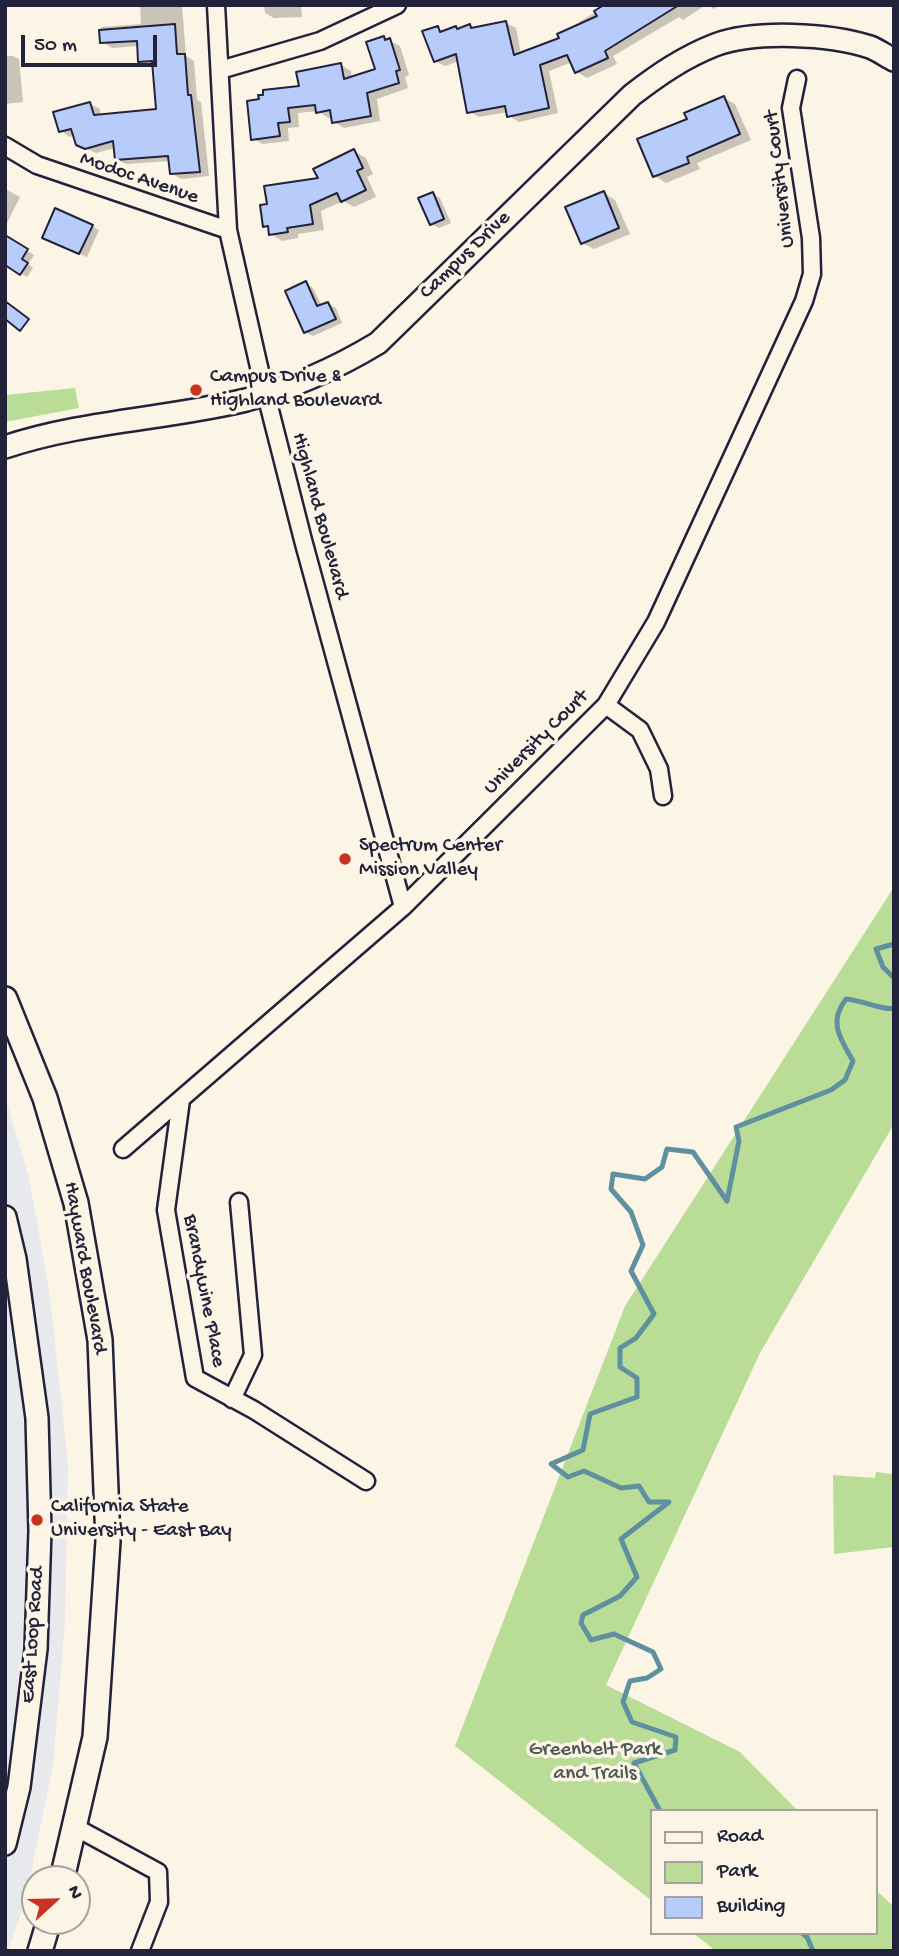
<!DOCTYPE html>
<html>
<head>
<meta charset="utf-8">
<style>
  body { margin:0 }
  #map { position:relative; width:899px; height:1956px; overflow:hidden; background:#fcf5e5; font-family:"Gochi Hand",sans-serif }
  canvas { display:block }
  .frame { position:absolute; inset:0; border:7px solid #22223b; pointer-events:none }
  .legend { position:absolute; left:650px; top:1809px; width:228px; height:126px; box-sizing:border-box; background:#fcf5e5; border:2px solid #a5a1a1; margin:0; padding:9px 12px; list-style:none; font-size:21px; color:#22223b }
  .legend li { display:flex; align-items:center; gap:14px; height:35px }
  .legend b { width:35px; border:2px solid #a5a1a1 }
  .north { position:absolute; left:21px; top:1865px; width:70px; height:70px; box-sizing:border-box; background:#fcf5e5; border:2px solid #a5a1a1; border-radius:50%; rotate:68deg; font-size:19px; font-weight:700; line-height:28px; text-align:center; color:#22223b }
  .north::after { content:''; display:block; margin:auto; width:24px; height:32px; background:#c8321e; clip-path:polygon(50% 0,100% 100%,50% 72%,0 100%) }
  .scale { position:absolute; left:21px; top:35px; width:136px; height:32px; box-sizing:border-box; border:4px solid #22223b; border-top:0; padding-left:9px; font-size:21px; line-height:24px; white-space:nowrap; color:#22223b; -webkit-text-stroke:5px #fcf5e5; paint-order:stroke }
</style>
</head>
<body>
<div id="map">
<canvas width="899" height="1956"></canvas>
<div class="frame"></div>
<ul class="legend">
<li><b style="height:9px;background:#fcf5e5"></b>Road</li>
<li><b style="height:19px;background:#b9dd97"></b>Park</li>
<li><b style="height:19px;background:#b8ccfb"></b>Building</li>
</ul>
<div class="north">N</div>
<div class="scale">50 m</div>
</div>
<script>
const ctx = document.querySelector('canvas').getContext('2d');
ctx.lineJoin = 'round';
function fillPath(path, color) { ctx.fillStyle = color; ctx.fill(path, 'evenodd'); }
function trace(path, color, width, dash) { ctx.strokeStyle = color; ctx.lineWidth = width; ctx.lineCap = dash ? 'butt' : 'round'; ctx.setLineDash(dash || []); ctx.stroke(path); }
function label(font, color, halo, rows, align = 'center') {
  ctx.font = font + ' "Gochi Hand",sans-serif'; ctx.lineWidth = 7; ctx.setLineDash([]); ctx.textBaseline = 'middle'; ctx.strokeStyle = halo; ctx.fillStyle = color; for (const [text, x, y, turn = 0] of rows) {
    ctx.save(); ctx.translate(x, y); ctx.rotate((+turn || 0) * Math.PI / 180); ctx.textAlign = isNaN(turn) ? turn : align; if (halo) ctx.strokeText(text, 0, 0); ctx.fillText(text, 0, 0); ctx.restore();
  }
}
fillPath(new Path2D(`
  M 5,1096 L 29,1177 L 50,1296 L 68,1464 L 65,1623 L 53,1766 L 25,1902 L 8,1951 L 5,1951 Z`), '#e8e9ec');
fillPath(new Path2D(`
  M 75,388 L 79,408 L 5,422 L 5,395 Z
  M 894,887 L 894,1124 L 760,1353 L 606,1685 L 740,1752 L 798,1811 L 652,1811 L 652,1901 L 455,1746 L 625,1306 Z
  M 876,1472 L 894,1474 L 894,1547 L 834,1554 L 833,1475 L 875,1478 Z
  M 876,1890 L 894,1907 L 894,1951 L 716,1951 L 693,1933 L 876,1933 Z`), '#b9dd97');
fillPath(new Path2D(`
  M 140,5 L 182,5 L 186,56 L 194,61 L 197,100 L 201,102 L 209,176 L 181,179 L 171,173 L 170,161 L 126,164 L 116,159 L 115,148 L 96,153 L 77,144 L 75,135 L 70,137 L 61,131 L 90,104 L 100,109 L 101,116 L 158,111 L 154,66 L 150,66 L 140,61 L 139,46 L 112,48 L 102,42 L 101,27 L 141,24 Z
  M 264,5 L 301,5 L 302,17 L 274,18 L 265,13 Z
  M 608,5 L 706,5 L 683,20 L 679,17 L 613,56 L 617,64 L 587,78 L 577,72 L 572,62 L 549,71 L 558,113 L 519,122 L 509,116 L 508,112 L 479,117 L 469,111 L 459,61 L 445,66 L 435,61 L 437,28 L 444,32 L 469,26 L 475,29 L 506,23 L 516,28 L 521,54 L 562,39 L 580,25 L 579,22 Z
  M 707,5 L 720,5 L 714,9 Z
  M 384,38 L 400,46 L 409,75 L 405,77 L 408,88 L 377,99 L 380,121 L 344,128 L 334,122 L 333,117 L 328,118 L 318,111 L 298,113 L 299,127 L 288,128 L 289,141 L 263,144 L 253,139 L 301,88 L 341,65 L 351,71 L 352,79 L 377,71 Z
  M 5,56 L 13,56 L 19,59 L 23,102 L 5,104 Z
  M 724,98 L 735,104 L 751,140 L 697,163 L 700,169 L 666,183 L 655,176 L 689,120 Z
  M 354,151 L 366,158 L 373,174 L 367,177 L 376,197 L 354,207 L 343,201 L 321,211 L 324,230 L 298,234 L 298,238 L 282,241 L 271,234 L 270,229 L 265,226 L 269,205 L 320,180 Z
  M 5,189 L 20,197 L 5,227 Z
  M 604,193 L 615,200 L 630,234 L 594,249 L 582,243 Z
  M 432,194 L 440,198 L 451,223 L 439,228 L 431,224 Z
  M 92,226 L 99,230 L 87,257 L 51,241 Z
  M 13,242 L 34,255 L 28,264 L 33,268 L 27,277 L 5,264 Z
  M 306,283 L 313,288 L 322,306 L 328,304 L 336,308 L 342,323 L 313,336 L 305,332 Z`), '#0003');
trace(new Path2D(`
  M 894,944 L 876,949 L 883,967 L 894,978
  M 660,1811 L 634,1763 L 675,1750 L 676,1737 L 632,1722 L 623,1702 L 630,1681 L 647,1678 L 661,1669 L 653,1652 L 614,1634 L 591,1640 L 581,1623 L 583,1615 L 620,1596 L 637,1577 L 621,1539 L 669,1502 L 649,1502 L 639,1486 L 621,1488 L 584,1471 L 568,1477 L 551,1464 L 583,1450 L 590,1414 L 637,1397 L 637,1378 L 620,1367 L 620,1348 L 636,1338 L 654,1314 L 631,1271 L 643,1245 L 631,1212 L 611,1189 L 613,1174 L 645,1179 L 662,1167 L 667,1149 L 693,1152 L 727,1201 L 739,1141 L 736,1127 L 831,1090 L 845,1080 L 853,1061 C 840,1038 828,1022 846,999 C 861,1000 884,1011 894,1008
  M 802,1933 L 807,1937 L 813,1951`), '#5f909f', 5);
const building = new Path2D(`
  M 604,5 L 679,5 L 605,51 L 608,58 L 575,73 L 567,55 L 540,65 L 549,108 L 507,117 L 505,106 L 467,113 L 456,54 L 434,62 L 422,31 L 438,26 L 440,32 L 456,26 L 457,29 L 470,24 L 471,28 L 506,21 L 514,55 L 559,38 L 557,34 L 597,16 L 594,11 Z
  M 175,24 L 177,54 L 185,54 L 188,95 L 191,95 L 200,172 L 170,174 L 168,156 L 115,160 L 113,141 L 85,149 L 76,145 L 71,129 L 59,132 L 53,112 L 90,102 L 94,115 L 156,109 L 152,61 L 138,62 L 137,41 L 100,43 L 99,30 Z
  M 384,36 L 385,40 L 390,38 L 400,70 L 396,71 L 399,83 L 367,93 L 371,116 L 332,123 L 330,110 L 316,113 L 315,105 L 288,108 L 290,122 L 278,123 L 280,136 L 251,140 L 247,101 L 259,99 L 258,95 L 263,95 L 263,90 L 299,86 L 296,72 L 341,63 L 344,79 L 375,69 L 366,42 Z
  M 724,96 L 740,134 L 687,157 L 689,163 L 653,177 L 637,139 L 687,119 L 684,113 Z
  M 354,149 L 363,168 L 357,171 L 366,190 L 341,202 L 337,193 L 310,205 L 313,224 L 287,228 L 288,232 L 269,235 L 268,226 L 263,227 L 260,205 L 267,204 L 264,186 L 318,178 L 313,169 Z
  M 604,191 L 619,228 L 581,244 L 565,207 Z
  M 433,192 L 444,219 L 430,225 L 418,198 Z
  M 55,208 L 93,225 L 79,254 L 42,238 Z
  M 5,235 L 28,249 L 22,259 L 28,263 L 20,275 L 5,265 Z
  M 306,281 L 317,306 L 328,302 L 336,319 L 304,333 L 285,291 Z
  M 5,301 L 29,319 L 20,331 L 5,319 Z`);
fillPath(building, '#b8ccfb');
trace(building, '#22223b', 2);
const minor = new Path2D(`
  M 216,5 L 228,230 L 259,367 L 303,540 L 403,907
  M 220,70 L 320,41 L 397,5
  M 5,146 L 37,165 L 228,230
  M 606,705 L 640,730 L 659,769 L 663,796
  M 181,1100 L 166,1210 L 195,1378 L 254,1410 L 366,1481
  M 123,1149 L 403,907 L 606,705 L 656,622 L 804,301 L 812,274 L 811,238 L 791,108 L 797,79
  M 232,1399 L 253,1355 L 239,1202
  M 75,1827 L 158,1872 L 159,1902 L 140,1951`);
const tertiary = new Path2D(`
  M 5,447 C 83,421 167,419 246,400 C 295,387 335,369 378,343 L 632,95 C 658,75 684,57 715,45 C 756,30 829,34 870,47 C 878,50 886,56 894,60
  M 5,1217 L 15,1259 L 37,1418 L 40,1531 L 36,1649 L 19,1787 L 5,1844`);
const secondary = new Path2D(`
  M 5,999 L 45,1098 L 76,1203 L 100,1340 L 108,1541 L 95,1737 L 62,1879
  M 40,1951 L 49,1921`);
trace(minor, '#22223b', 21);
trace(tertiary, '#22223b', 26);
trace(secondary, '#22223b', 28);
trace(minor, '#fcf5e5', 16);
trace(tertiary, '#fcf5e5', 21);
trace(secondary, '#fcf5e5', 23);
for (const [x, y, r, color] of [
  [196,390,7,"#c8321e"],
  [345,859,7,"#c8321e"],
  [37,1520,7,"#c8321e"]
]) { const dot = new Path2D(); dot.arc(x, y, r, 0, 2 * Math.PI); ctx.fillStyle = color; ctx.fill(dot); trace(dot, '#fcf5e5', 2.5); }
label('21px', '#22223b', '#fcf5e5', [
  ["Modoc Avenue",139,179,19],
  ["University Court",781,179,-97],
  ["Campus Drive",466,256,-44],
  ["Highland Boulevard",319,516,75],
  ["University Court",537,743,-45],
  ["Hayward Boulevard",84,1268,80],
  ["Brandywine Place",203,1291,79],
  ["East Loop Road",34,1635,-86]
]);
label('21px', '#22223b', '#fcf5e5', [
  ["Campus Drive &",210,378],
  ["Highland Boulevard",210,402],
  ["Spectrum Center",359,847],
  ["Mission Valley",359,871],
  ["California State",51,1508],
  ["University - East Bay",51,1532]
], 'left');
label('21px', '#4f5a57', '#fcf5e5', [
  ["Greenbelt Park",595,1751],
  ["and Trails",595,1775]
]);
</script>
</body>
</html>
